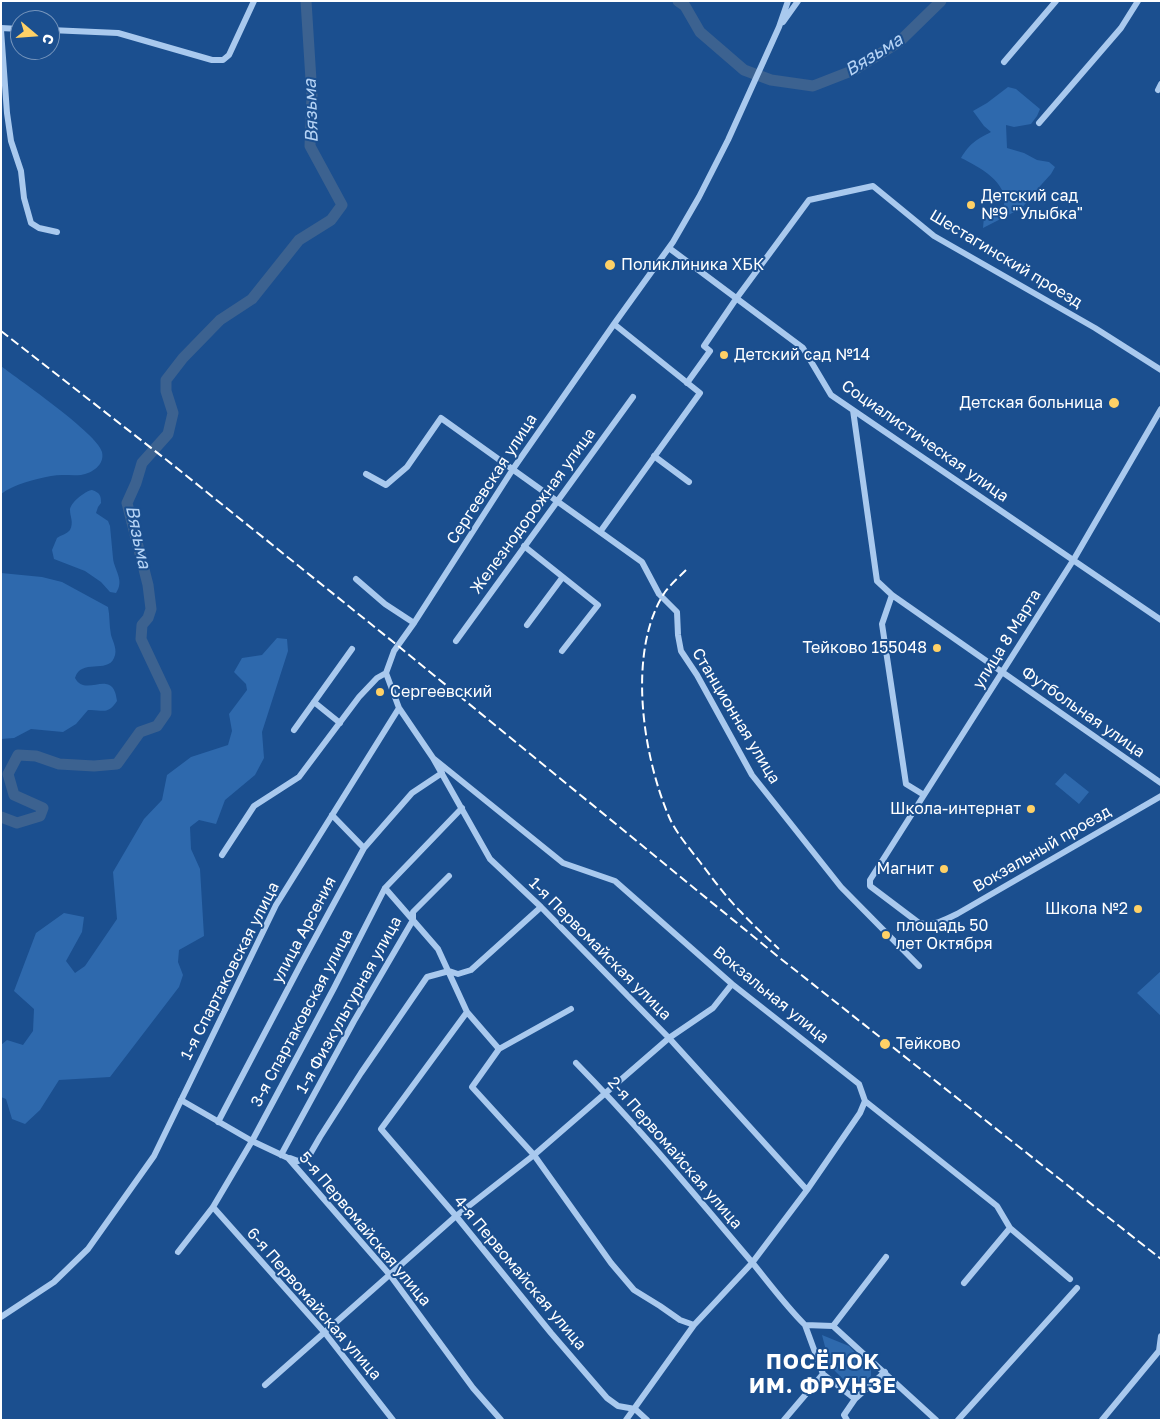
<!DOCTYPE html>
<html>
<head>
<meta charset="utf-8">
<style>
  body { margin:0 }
  #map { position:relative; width:1162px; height:1421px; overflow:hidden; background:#1b4f8f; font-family:"Golos Text",sans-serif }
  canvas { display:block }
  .frame { position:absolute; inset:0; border:2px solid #fff; pointer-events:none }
  .north { position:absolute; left:10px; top:10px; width:50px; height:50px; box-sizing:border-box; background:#1b4f8f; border:1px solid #7695bc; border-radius:50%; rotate:108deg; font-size:14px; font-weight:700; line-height:20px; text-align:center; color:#fff }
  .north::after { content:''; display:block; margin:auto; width:18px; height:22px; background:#ffd166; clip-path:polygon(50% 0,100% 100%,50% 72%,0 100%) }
</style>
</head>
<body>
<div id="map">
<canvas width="1162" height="1421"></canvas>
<div class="frame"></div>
<div class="north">С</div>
</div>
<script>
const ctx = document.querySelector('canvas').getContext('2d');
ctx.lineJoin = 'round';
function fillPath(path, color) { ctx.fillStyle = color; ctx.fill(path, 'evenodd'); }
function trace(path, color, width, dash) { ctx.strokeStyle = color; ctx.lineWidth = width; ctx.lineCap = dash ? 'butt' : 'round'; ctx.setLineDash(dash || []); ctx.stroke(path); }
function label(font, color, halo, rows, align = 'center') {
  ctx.font = font + ' "Golos Text",sans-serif'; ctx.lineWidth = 4; ctx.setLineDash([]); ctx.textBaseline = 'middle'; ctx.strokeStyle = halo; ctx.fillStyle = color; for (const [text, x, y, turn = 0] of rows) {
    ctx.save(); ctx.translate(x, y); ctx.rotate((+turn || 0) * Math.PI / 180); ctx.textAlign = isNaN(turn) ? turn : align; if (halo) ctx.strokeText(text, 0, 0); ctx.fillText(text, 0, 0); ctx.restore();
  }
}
fillPath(new Path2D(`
  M 1008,87 L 1016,89 L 1040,109 L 1037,116 L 1031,124 L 1014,127 L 1006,125 L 1007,148 L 1024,153 L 1037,160 L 1049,162 L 1055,167 L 1051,174 L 1032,195 L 1022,208 L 983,228 L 984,217 L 993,209 L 1004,205 C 1009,183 978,166 961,158 C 970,143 976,140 991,132 L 984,126 L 973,111 L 987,103 Z
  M 1,366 C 19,380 98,434 102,452 C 105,465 92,473 81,475 C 71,476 61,474 51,476 C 35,479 14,484 1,494 Z
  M 92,490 C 100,493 101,495 101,503 L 98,507 L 96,513 L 108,521 L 110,526 C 111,537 112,547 113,558 C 114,570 125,580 116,593 L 110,592 L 101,582 L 85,571 L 54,559 L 52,550 L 57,538 C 61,535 67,534 70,530 C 74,522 70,517 70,510 C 70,503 85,491 92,490 Z
  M 1,573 L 42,577 L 62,582 L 108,607 C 110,616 109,625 111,635 C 113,642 118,650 114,658 C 107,674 81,658 75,678 C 86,699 113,666 117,701 C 107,716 102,709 88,710 L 76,724 L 63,732 L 31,729 L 14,738 L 1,739 Z
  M 277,638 L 287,639 L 288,651 L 262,732 L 264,758 L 255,775 L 225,800 L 216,824 L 199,820 L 190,827 L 191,849 L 200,869 L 204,936 L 179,950 L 178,962 L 183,975 L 179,987 L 110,1077 L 59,1080 L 40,1110 L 25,1124 L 12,1119 L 6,1099 L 1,1097 L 1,1045 L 7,1040 L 23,1045 L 33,1031 L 34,1009 L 14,991 L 36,933 L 64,913 L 84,917 L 82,932 L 66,961 L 75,973 L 85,966 L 117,919 L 113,872 L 144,819 L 162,800 L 167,775 L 191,757 L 228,745 L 232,731 L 229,714 L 247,690 L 246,684 L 234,672 L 242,658 L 262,655 Z
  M 1065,773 L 1089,792 L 1079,804 L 1055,784 Z
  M 1161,971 L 1161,1016 L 1137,993 Z
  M 822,1335 L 849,1346 L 871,1369 L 871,1376 L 854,1390 L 830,1366 Z`), '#2e69ad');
trace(new Path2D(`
  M 678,1 L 685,6 L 700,32 L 744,70 L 771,80 L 813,86 L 854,70 L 899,42 L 941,1
  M 1,817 L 17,823 L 40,816 L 43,808 L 14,795 L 8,774 L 18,755 L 36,756 L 59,764 L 94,766 L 117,764 L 140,732 L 157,726 L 166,713 L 166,692 L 141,639 L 142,625 L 148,618 L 151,609 L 148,585 L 127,503 L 136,483 L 142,463 L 168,434 L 173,413 L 166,391 L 166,380 L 183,358 L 220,320 L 252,299 L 299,240 L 331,220 L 342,205 L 310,146 L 312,96 L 306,1`), '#3c6290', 11);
trace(new Path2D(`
  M 783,22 L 798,1
  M 1,28 L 20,29
  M 1,30 L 7,113 L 11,141 L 21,171 L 24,198 L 31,223 L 39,228 L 57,232
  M 50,30 L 118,33 L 212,60 L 223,60 L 229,55 L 254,1
  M 1004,62 L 1056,1
  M 1158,90 L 1161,84
  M 1039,123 L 1121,28 L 1138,1
  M 669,248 L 803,348 L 831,395 L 1161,620
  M 687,383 L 710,351 L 704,346 L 736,299 L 809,200 L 873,186 L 934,236 L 1095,328 L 1161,370
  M 1161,409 L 1074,559 L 870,880 L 870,886 L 919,923 C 933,927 944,920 957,914 L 1161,796
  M 853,410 L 877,581 L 892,595 L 882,624 L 906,784 L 924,795
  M 654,456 L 689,482
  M 366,474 L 386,485 L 407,467 L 441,418 L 642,562 L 659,594 L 677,612 L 678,635 L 681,651 L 697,675 L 752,775 L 841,887 L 919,966
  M 600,532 L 700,393 L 614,324
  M 524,546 L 598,605 L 562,651
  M 356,579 L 385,604 L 414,623
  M 892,595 L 1161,783
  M 527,625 L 562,578
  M 456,641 L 633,397
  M 314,702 L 340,723
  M 399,708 L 433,758 L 490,859 L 541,907 L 669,1038 L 807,1190
  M 294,730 L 352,649
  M 433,758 L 563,863 L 615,881 L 732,984 L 859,1084 L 865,1101 L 997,1206 L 1010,1228 L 1070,1279
  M 332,815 L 364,848
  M 222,855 L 254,806 L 299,777 L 359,697 L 377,678 L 386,673
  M 385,888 L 438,949 L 467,1012 L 499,1049
  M 571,1009 L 499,1049 L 472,1087 L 534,1155 L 611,1263 L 634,1290 L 660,1306 L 680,1320 L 694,1325
  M 467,1012 L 381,1129 L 456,1216 L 551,1333 L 607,1398 L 618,1406 L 635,1409 L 647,1420
  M 576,1063 C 638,1126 694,1194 751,1261 C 769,1283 785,1305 805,1325 L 833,1326 L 936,1420
  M 181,1100 L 252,1141 L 288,1158 L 390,1275 L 473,1388 L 501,1420
  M 218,1122 L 301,964 L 364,848 L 412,793 L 442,773
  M 281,1155 L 354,1021 L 413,920 L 413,912 L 449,876
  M 290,1158 L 298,1161 L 309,1156 L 320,1137 L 361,1073 L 427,977 L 449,971 L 458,974 L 471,970 L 541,907
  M 213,1207 L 325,1333 L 393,1420
  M 178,1252 L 213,1207 L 252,1141 L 334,988 L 385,888 L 462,808
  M 964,1283 L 1010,1228
  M 1,1317 L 54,1282 L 88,1249 L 154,1156 L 276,905 L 399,708 L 386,673 L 394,651 L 414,623 L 513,469 L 614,324 L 673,242 L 699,197 L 728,140 L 779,27 L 788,1
  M 805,1325 L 823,1374 L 855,1399
  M 833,1326 L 886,1257
  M 265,1385 L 456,1216 L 534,1155 L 669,1038 L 713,1008 L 732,984
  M 626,1420 L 694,1325 L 752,1263 L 807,1190 L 860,1113 L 865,1101
  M 784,1420 L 823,1374
  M 847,1420 L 844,1415 L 855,1399 L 885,1372
  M 958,1420 L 1077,1288
  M 1102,1420 L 1159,1351 L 1161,1336`), '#a9c9ee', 6);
trace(new Path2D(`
  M 1,331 L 173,465 L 397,645 L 776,955 L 1161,1259
  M 686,570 C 679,577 671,584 665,592 C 626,651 643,758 670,819 C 677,834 690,849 700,862 C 713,879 726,897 741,912 C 753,925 766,937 779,949`), '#fff', 2, [9, 4]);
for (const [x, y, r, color] of [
  [971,205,5,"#ffd166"],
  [610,265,6,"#ffd166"],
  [724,355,5,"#ffd166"],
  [1114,403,6,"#ffd166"],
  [937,648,5,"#ffd166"],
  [380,692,5,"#ffd166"],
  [1031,809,5,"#ffd166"],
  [944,869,5,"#ffd166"],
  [1138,909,5,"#ffd166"],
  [886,935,5,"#ffd166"],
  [885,1044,6,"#ffd166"]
]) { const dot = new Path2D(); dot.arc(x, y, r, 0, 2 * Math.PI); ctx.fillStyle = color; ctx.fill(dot); trace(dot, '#1b4f8f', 2); }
label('16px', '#fff', '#1b4f8f', [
  ["Детский сад",981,196],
  ["№9 \"Улыбка\"",981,214],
  ["Поликлиника ХБК",621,265],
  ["Детский сад №14",734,355],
  ["Детская больница",1103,403,"right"],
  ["Тейково 155048",927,648,"right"],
  ["Сергеевский",390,692],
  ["Школа-интернат",1021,809,"right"],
  ["Магнит",934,869,"right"],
  ["Школа №2",1128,909,"right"],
  ["площадь 50",896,926],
  ["лет Октября",896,944],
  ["Тейково",896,1044]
], 'left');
label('16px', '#fff', '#1b4f8f', [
  ["Шестагинский проезд",1006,259,31],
  ["Социалистическая улица",925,441,35],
  ["Сергеевская улица",492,479,-57],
  ["Железнодорожная улица",533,511,-54],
  ["улица 8 Марта",1007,639,-58],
  ["Футбольная улица",1083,712,35],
  ["Станционная улица",736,716,59],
  ["Вокзальный проезд",1042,849,-30],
  ["улица Арсения",304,930,-62],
  ["1-я Первомайская улица",600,949,45],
  ["1-я Спартаковская улица",230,971,-63],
  ["Вокзальная улица",771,995,39],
  ["1-я Физкультурная улица",349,1005,-61],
  ["3-я Спартаковская улица",302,1018,-62],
  ["2-я Первомайская улица",675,1153,49],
  ["5-я Первомайская улица",365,1229,50],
  ["4-я Первомайская улица",520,1273,50],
  ["6-я Первомайская улица",314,1304,49]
]);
label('italic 18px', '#b5d3f5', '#1b4f8f', [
  ["Вязьма",874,55,-32],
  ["Вязьма",311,111,-92],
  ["Вязьма",138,537,78]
]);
ctx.letterSpacing = '1px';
label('bold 21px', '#fff', '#1b4f8f', [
  ["ПОСЁЛОК",823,1362],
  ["ИМ. ФРУНЗЕ",823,1386]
]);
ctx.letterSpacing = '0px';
</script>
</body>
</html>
